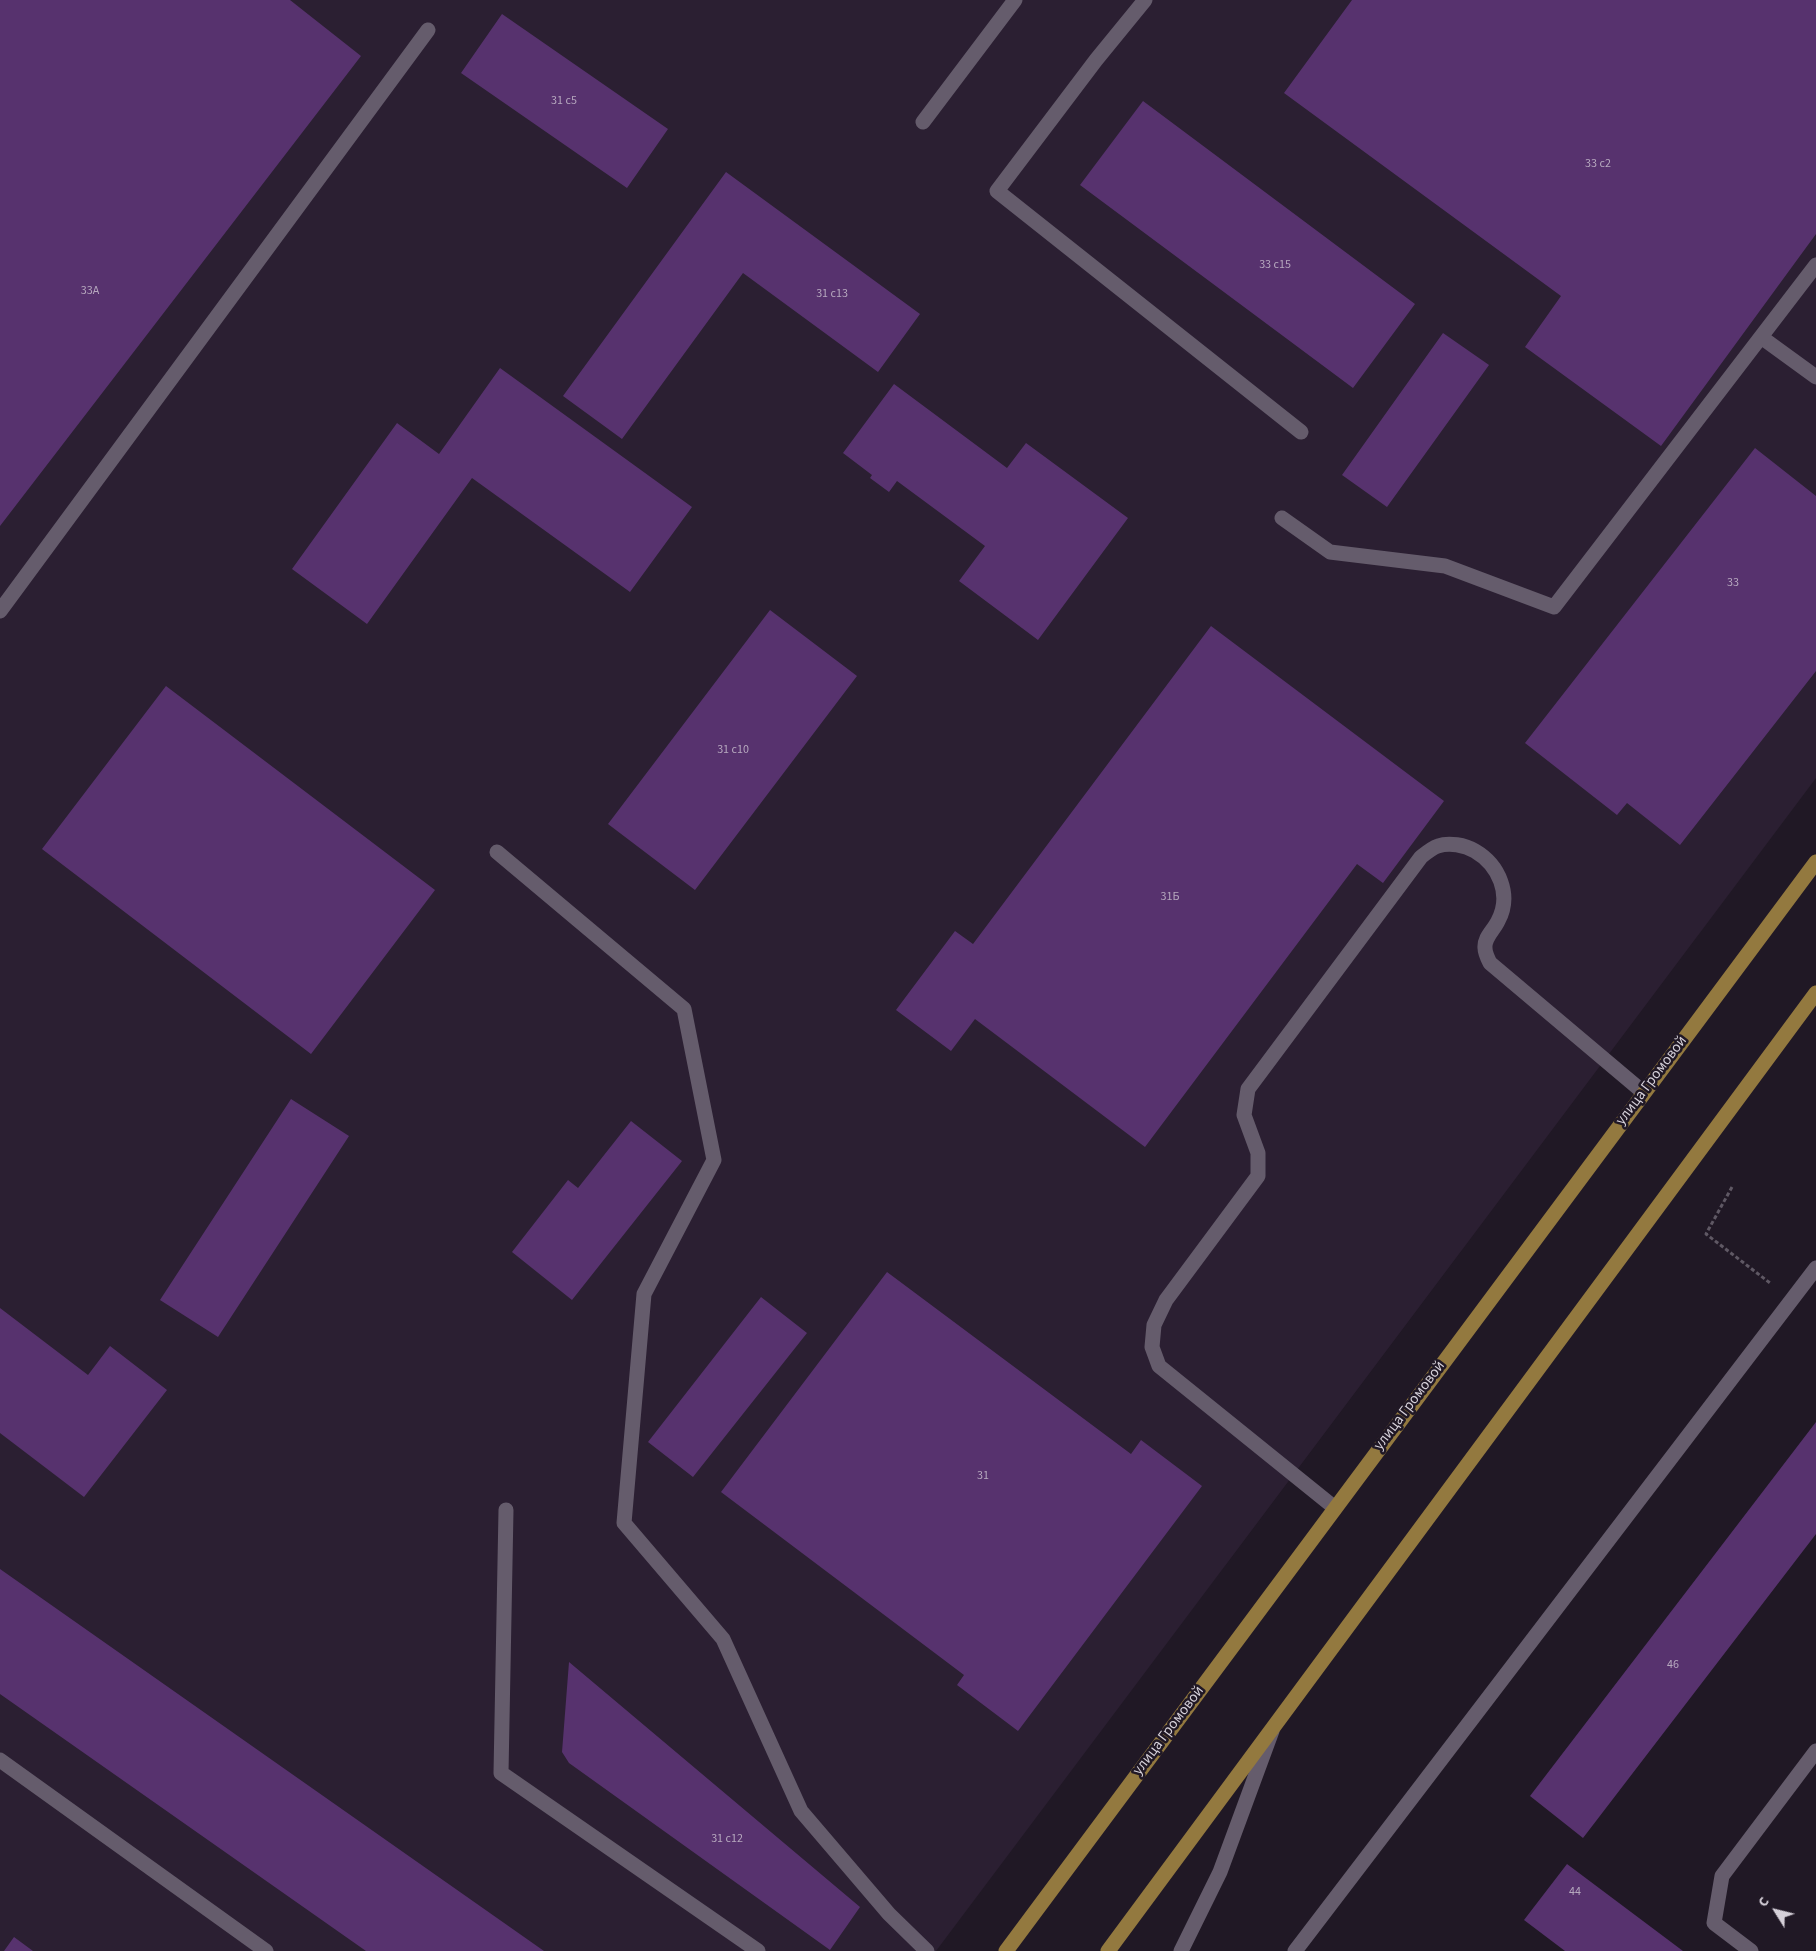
<!DOCTYPE html>
<html>
<head>
<meta charset="utf-8">
<style>
  body { margin:0 }
  #map { position:relative; width:1816px; height:1951px; overflow:hidden; background:#201825; font-family:"Source Sans 3",sans-serif }
  canvas { display:block }
  .north { position:absolute; left:1751px; top:1886px; width:50px; height:50px; -webkit-text-stroke:4px #201825; paint-order:stroke; rotate:306deg; font-size:14px; font-weight:700; line-height:20px; text-align:center; color:#d5d0d9 }
  .north::after { content:''; display:block; margin:auto; width:18px; height:22px; background:#d5d0d9; clip-path:polygon(50% 0,100% 100%,50% 72%,0 100%) }
</style>
</head>
<body>
<div id="map">
<canvas width="1816" height="1951"></canvas>
<div class="north">С</div>
</div>
<script>
const ctx = document.querySelector('canvas').getContext('2d');
ctx.lineJoin = 'round';
function fillPath(path, color) { ctx.fillStyle = color; ctx.fill(path, 'evenodd'); }
function trace(path, color, width, dash) { ctx.strokeStyle = color; ctx.lineWidth = width; ctx.lineCap = dash ? 'butt' : 'round'; ctx.setLineDash(dash || []); ctx.stroke(path); }
function label(font, color, halo, rows, align = 'center') {
  ctx.font = font + ' "Source Sans 3",sans-serif'; ctx.lineWidth = 5; ctx.setLineDash([]); ctx.textBaseline = 'middle'; ctx.strokeStyle = halo; ctx.fillStyle = color; for (const [text, x, y, turn = 0] of rows) {
    ctx.save(); ctx.translate(x, y); ctx.rotate((+turn || 0) * Math.PI / 180); ctx.textAlign = isNaN(turn) ? turn : align; if (halo) ctx.strokeText(text, 0, 0); ctx.fillText(text, 0, 0); ctx.restore();
  }
}
fillPath(new Path2D(`
  M 0,0 L 1816,0 L 1816,778 L 936,1951 L 0,1951 Z`), '#2b1f32');
fillPath(new Path2D(`
  M 0,0 L 290,0 L 361,56 L 0,526 Z
  M 1352,0 L 1816,0 L 1816,234 L 1661,446 L 1525,347 L 1561,296 L 1284,93 Z
  M 502,14 L 668,129 L 627,188 L 461,73 Z
  M 1143,101 L 1415,304 L 1353,388 L 1080,185 Z
  M 726,172 L 920,314 L 878,372 L 743,273 L 622,439 L 563,396 Z
  M 1443,333 L 1489,365 L 1387,507 L 1342,475 Z
  M 500,368 L 692,507 L 630,592 L 472,478 L 367,624 L 292,569 L 397,423 L 439,454 Z
  M 894,384 L 1007,468 L 1026,443 L 1128,518 L 1038,640 L 959,581 L 985,546 L 897,481 L 889,492 L 870,478 L 872,475 L 843,453 Z
  M 1755,448 L 1816,496 L 1816,671 L 1680,845 L 1627,803 L 1617,815 L 1525,743 Z
  M 770,610 L 857,676 L 695,890 L 608,824 Z
  M 1211,626 L 1444,801 L 1383,883 L 1357,864 L 1145,1147 L 975,1019 L 951,1051 L 896,1010 L 955,931 L 973,944 Z
  M 166,686 L 435,890 L 311,1054 L 42,849 Z
  M 291,1099 L 349,1136 L 218,1337 L 160,1300 Z
  M 631,1121 L 682,1161 L 572,1300 L 512,1252 L 568,1180 L 578,1188 Z
  M 887,1272 L 1131,1454 L 1141,1440 L 1202,1486 L 1018,1731 L 957,1685 L 964,1675 L 721,1492 Z
  M 761,1297 L 807,1333 L 693,1477 L 648,1442 Z
  M 0,1308 L 88,1375 L 110,1346 L 167,1390 L 84,1497 L 0,1433 Z
  M 1816,1422 L 1816,1534 L 1583,1838 L 1530,1796 Z
  M 0,1569 L 544,1951 L 366,1951 L 0,1694 Z
  M 569,1662 L 860,1907 L 830,1950 L 569,1763 L 562,1752 Z
  M 1567,1864 L 1683,1951 L 1565,1951 L 1524,1920 Z
  M 14,1937 L 33,1951 L 4,1951 Z`), '#57326e');
trace(new Path2D(`
  M 1732,1187 L 1706,1234 L 1770,1283`), '#5f5864', 3, [4, 2.5]);
trace(new Path2D(`
  M 1145,0 L 1096,60 L 997,191 L 1301,432
  M 923,122 L 1015,0
  M 1761,337 L 1816,377
  M 1282,518 L 1330,552 L 1445,566 L 1554,607 L 1816,265
  M 0,611 L 428,30
  M 497,852 L 684,1009 L 714,1160 L 644,1294 L 624,1523 L 723,1639 L 801,1811 L 889,1914 L 927,1951
  M 1335,1508 L 1159,1366 L 1152,1347 L 1154,1325 L 1166,1300 L 1258,1176 L 1258,1153 L 1244,1115 L 1248,1089 L 1421,857 C 1426,853 1432,848 1438,846 C 1449,842 1465,845 1475,851 C 1499,865 1512,895 1498,921 C 1494,930 1484,937 1485,948 C 1485,953 1488,959 1490,963 L 1643,1092
  M 506,1510 L 501,1773 L 758,1951
  M 0,1760 L 266,1951
  M 1181,1951 L 1220,1872 L 1272,1731
  M 1295,1951 L 1816,1268
  M 1751,1951 L 1714,1923 L 1722,1876 L 1816,1751`), '#655c6c', 15);
trace(new Path2D(`
  M 1006,1951 L 1816,862
  M 1108,1951 L 1816,993`), '#93793f', 15);
label('12px', '#b6a8be', null, [
  ["31 с5",564,101],
  ["33 с2",1598,164],
  ["33 с15",1275,265],
  ["33А",90,291],
  ["31 с13",832,294],
  ["33",1733,583],
  ["31 с10",733,750],
  ["31Б",1170,897],
  ["31",983,1476],
  ["46",1673,1665],
  ["31 с12",727,1839],
  ["44",1575,1892]
]);
label('15px', '#d5d0d9', '#201825', [
  ["улица Громовой",1652,1081,-53],
  ["улица Громовой",1410,1406,-53],
  ["улица Громовой",1169,1731,-53]
]);
</script>
</body>
</html>
